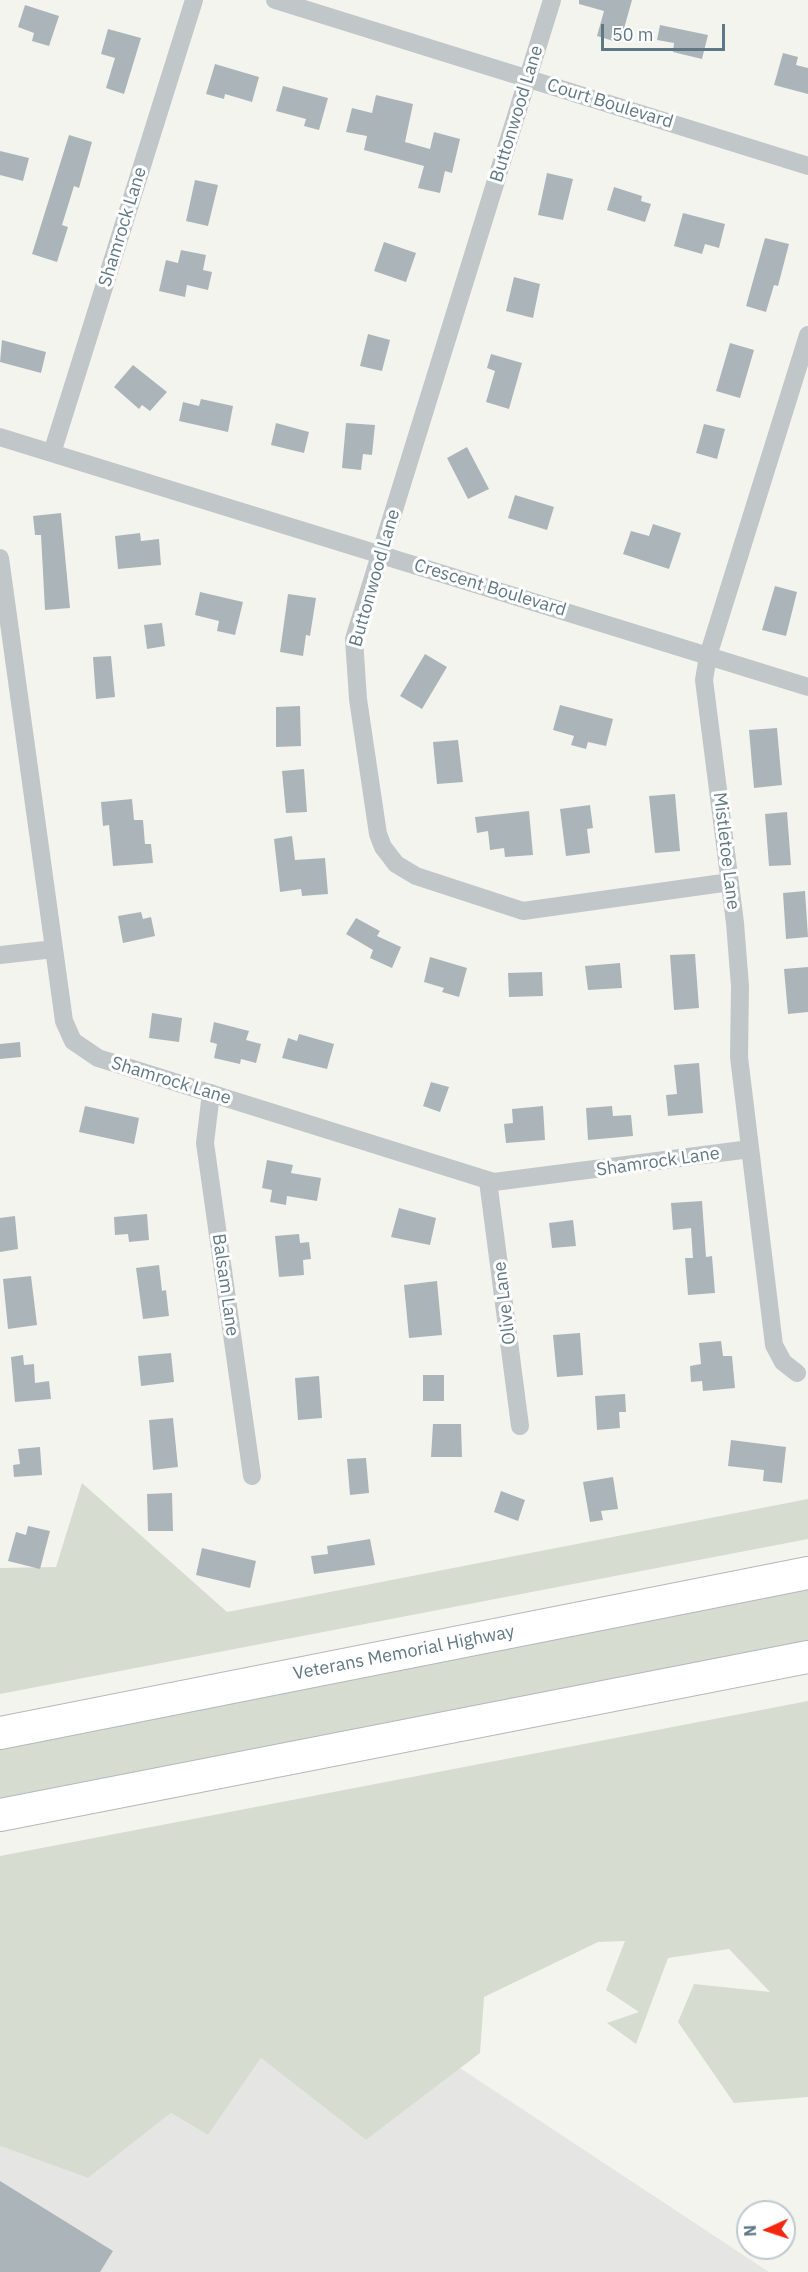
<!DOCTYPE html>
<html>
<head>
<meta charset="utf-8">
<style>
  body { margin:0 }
  #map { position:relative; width:808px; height:2272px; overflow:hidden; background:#f4f4ef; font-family:"IBM Plex Sans",sans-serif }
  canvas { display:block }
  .north { position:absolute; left:736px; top:2200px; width:60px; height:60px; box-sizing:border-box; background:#fff; border:2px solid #bfc9ce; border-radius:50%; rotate:267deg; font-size:16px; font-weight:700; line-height:24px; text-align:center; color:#607884 }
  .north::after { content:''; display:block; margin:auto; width:21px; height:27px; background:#f42710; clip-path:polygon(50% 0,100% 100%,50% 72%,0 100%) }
  .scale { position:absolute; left:601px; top:24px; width:124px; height:27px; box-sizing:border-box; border:3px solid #607884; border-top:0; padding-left:8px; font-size:18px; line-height:21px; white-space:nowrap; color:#607884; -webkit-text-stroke:4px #fff; paint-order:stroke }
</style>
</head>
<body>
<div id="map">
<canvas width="808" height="2272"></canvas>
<div class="north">N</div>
<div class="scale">50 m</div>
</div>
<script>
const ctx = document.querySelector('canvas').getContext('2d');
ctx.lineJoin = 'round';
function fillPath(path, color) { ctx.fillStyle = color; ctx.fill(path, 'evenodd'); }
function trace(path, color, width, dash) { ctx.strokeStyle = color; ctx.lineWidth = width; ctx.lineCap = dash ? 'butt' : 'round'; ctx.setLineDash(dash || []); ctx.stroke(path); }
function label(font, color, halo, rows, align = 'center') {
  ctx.font = font + ' "IBM Plex Sans",sans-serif'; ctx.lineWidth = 6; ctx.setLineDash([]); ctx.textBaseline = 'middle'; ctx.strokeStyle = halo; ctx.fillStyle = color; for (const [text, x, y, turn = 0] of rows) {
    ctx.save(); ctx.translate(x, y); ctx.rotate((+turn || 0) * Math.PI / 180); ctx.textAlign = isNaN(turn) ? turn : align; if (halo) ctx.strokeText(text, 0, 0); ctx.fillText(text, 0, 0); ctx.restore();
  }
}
fillPath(new Path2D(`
  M 261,2058 L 366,2140 L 460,2068 L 769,2272 L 0,2272 L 0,2146 L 88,2178 L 171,2113 L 208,2135 Z`), '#e5e5e3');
fillPath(new Path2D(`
  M 82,1483 L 227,1612 L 808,1499 L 808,1539 L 0,1694 L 0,1568 L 56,1567 Z
  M 808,1583 L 808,1647 L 0,1804 L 0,1743 Z
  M 808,1701 L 808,2097 L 734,2103 L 678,2022 L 694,1984 L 770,1992 L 729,1949 L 668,1958 L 636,2044 L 607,2023 L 639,2012 L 606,1990 L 625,1941 L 598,1942 L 484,1997 L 480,2053 L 366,2140 L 261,2058 L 208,2135 L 171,2113 L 88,2178 L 0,2146 L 0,1856 Z`), '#d6dcd0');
fillPath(new Path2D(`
  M 579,0 L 632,0 L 620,43 L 597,36 L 604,11 L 579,4 Z
  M 25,5 L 59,16 L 49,46 L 32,41 L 34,33 L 18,27 Z
  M 660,25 L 708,35 L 702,59 L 673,52 L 674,43 L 657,40 Z
  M 108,29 L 141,38 L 124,94 L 106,88 L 115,58 L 101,54 Z
  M 783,53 L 798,57 L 796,65 L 808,68 L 808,94 L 774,85 Z
  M 215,64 L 259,77 L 252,102 L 225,94 L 224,99 L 206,94 Z
  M 283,86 L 328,98 L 319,130 L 304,126 L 306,119 L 276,111 Z
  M 376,95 L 413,104 L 405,142 L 430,149 L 434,132 L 460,139 L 452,173 L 445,171 L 440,193 L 418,188 L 424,166 L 364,150 L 367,136 L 346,132 L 352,108 L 372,113 Z
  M 69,135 L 92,142 L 79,188 L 74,186 L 62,225 L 68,227 L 57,262 L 32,254 Z
  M 0,151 L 29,158 L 23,181 L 0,175 Z
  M 547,173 L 573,179 L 563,220 L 538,215 Z
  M 195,180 L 218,185 L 208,226 L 186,221 Z
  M 614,187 L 642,196 L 641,201 L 651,204 L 645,222 L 607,210 Z
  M 683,213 L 725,224 L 719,248 L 705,244 L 702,254 L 674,246 Z
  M 765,238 L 789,244 L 778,286 L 774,285 L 766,312 L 746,306 Z
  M 384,242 L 416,253 L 406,282 L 374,271 Z
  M 181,250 L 206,255 L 203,270 L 212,272 L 208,290 L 187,285 L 185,297 L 159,291 L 166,260 L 178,263 Z
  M 514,277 L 540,284 L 533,318 L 506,311 Z
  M 368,334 L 390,340 L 382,371 L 360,366 Z
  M 2,340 L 46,352 L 41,373 L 0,362 Z
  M 730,343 L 754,350 L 740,398 L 716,391 Z
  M 491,354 L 522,363 L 509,409 L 486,402 L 495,371 L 487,368 Z
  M 133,365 L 167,392 L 150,411 L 142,405 L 139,409 L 114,387 Z
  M 201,399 L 233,406 L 228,432 L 179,421 L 183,402 L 199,406 Z
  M 276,423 L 309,432 L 304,453 L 271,445 Z
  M 346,423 L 375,425 L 372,455 L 363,454 L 361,470 L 342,468 Z
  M 704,424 L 725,429 L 717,459 L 696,453 Z
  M 467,447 L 489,489 L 468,499 L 447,458 Z
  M 515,495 L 554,507 L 547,530 L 508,518 Z
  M 61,513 L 70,608 L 45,610 L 41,535 L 35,535 L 33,516 Z
  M 653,524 L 681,533 L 669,569 L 623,554 L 631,531 L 649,536 Z
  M 140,533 L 141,541 L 159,539 L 161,565 L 118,569 L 115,536 Z
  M 775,586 L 797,592 L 786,636 L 762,630 Z
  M 200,592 L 243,602 L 235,635 L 217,631 L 219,621 L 195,615 Z
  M 288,594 L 316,598 L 310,636 L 306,635 L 303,656 L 280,652 Z
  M 162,623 L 165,646 L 147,649 L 144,625 Z
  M 425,654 L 447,667 L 422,709 L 400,696 Z
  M 111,656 L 115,697 L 96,699 L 93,657 Z
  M 560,705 L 613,719 L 606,746 L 588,742 L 586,749 L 571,745 L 574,736 L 553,730 Z
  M 300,706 L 301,746 L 276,747 L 276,707 Z
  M 777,728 L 782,785 L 754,788 L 749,730 Z
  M 458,740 L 463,782 L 437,784 L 433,742 Z
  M 304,769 L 307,812 L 286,813 L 282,771 Z
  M 675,794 L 680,851 L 655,853 L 649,796 Z
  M 132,799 L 134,820 L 143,820 L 145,844 L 151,844 L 153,863 L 113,866 L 109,825 L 103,826 L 101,802 Z
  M 590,805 L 593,828 L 587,829 L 590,853 L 566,856 L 560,809 Z
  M 529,811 L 533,855 L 505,857 L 504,848 L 490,850 L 488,831 L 477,833 L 475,817 Z
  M 787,812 L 791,865 L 769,866 L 765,814 Z
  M 292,836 L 295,860 L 325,858 L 328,894 L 302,896 L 301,889 L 280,892 L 274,839 Z
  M 805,891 L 808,937 L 786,939 L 783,893 Z
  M 141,912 L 143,919 L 151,917 L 155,936 L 123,943 L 118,916 Z
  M 356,918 L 380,931 L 377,936 L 401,947 L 392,968 L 370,958 L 373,950 L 346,934 Z
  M 695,954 L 699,1008 L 674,1010 L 670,955 Z
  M 430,957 L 467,968 L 459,997 L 442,992 L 444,988 L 424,982 Z
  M 620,963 L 622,988 L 588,990 L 585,966 Z
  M 808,967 L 808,1012 L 788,1014 L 784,969 Z
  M 542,972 L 543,996 L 509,997 L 508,973 Z
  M 152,1013 L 182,1018 L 179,1042 L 149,1038 Z
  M 214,1022 L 249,1031 L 246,1040 L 261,1044 L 256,1063 L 241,1059 L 240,1064 L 214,1058 L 217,1044 L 210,1042 Z
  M 299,1034 L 334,1044 L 327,1069 L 282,1058 L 288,1038 L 297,1041 Z
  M 20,1042 L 21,1057 L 0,1059 L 0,1044 Z
  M 699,1063 L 703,1113 L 668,1116 L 666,1095 L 677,1094 L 674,1065 Z
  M 431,1082 L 449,1087 L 440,1112 L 423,1106 Z
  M 85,1106 L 139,1118 L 134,1144 L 79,1132 Z
  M 543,1106 L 545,1140 L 506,1143 L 504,1124 L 513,1123 L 512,1109 Z
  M 612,1106 L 613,1116 L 631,1115 L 633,1136 L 588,1140 L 586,1108 Z
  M 267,1160 L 293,1165 L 291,1173 L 321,1178 L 317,1201 L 287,1196 L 286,1205 L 270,1202 L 272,1190 L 262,1188 Z
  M 702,1201 L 706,1257 L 712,1256 L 715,1293 L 688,1295 L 685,1258 L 693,1258 L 691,1228 L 673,1230 L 671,1203 Z
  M 399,1208 L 436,1218 L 430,1245 L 391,1237 Z
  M 147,1214 L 149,1240 L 129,1242 L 128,1234 L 115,1235 L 114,1217 Z
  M 15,1216 L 18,1249 L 0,1252 L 0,1218 Z
  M 573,1220 L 576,1246 L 552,1248 L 549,1223 Z
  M 299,1234 L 300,1243 L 309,1242 L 311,1259 L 303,1260 L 304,1275 L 279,1277 L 275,1236 Z
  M 159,1265 L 162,1291 L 166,1290 L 169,1316 L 143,1319 L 136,1268 Z
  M 31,1276 L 37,1325 L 8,1329 L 3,1279 Z
  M 437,1281 L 442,1335 L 409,1338 L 404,1285 Z
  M 580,1333 L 583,1375 L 557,1377 L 553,1335 Z
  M 721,1341 L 723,1356 L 732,1356 L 735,1388 L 703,1391 L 702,1381 L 691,1382 L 690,1366 L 701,1364 L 699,1343 Z
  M 171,1353 L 174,1382 L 141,1386 L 138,1356 Z
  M 23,1355 L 24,1365 L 34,1364 L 35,1383 L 49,1381 L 51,1399 L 15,1402 L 11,1357 Z
  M 423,1375 L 444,1375 L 444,1401 L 423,1401 Z
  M 319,1376 L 322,1418 L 298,1420 L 295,1378 Z
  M 625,1394 L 626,1412 L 619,1412 L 620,1428 L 597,1430 L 595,1396 Z
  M 173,1418 L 178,1467 L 153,1470 L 149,1420 Z
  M 433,1424 L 461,1424 L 462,1457 L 431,1457 Z
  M 731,1440 L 786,1447 L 782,1483 L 763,1481 L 764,1470 L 728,1466 Z
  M 40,1447 L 42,1475 L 14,1477 L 13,1465 L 20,1464 L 18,1449 Z
  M 366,1458 L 369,1493 L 350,1495 L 347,1459 Z
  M 613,1477 L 618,1509 L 601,1511 L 603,1520 L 590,1522 L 583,1482 Z
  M 501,1491 L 525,1500 L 518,1521 L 494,1512 Z
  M 172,1493 L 173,1531 L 148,1531 L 147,1494 Z
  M 28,1526 L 50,1531 L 40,1569 L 8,1561 L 16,1532 L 26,1535 Z
  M 370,1539 L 375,1565 L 314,1574 L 311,1556 L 328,1554 L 327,1546 Z
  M 202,1548 L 256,1561 L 250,1588 L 196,1575 Z
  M 0,2181 L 113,2251 L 100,2272 L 0,2272 Z`), '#abb5b9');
const motorway = new Path2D(`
  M 0,1733 L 808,1573
  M 0,1815 L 808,1657`);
trace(motorway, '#b3b8ba', 34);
trace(new Path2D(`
  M 275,0 L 808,166
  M 552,0 L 354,639 L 358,699 L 378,834 L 383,847 L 396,864 L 416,876 L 523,911 L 730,882
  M 0,437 L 808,687
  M 52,453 L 194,0
  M 0,558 L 64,1021 L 73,1041 L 98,1058 L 494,1182 L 750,1149
  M 0,955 L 54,949
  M 211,1093 L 205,1143 L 252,1476
  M 488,1181 L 520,1426
  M 797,1373 L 783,1362 L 774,1345 L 739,1057 L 740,986 L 735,923 L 704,680 L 708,656 L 808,335`), '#c1c6c9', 18);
trace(motorway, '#fff', 32);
label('18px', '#607884', '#fff', [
  ["Court Boulevard",610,104,17],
  ["Buttonwood Lane",517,114,-73],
  ["Shamrock Lane",123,227,-73],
  ["Buttonwood Lane",375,578,-74],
  ["Crescent Boulevard",490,588,17],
  ["Mistletoe Lane",726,851,83],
  ["Shamrock Lane",171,1081,17],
  ["Shamrock Lane",658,1162,-8],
  ["Balsam Lane",225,1285,82],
  ["Olive Lane",505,1303,-97],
  ["Veterans Memorial Highway",404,1653,-11]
]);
</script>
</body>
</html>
